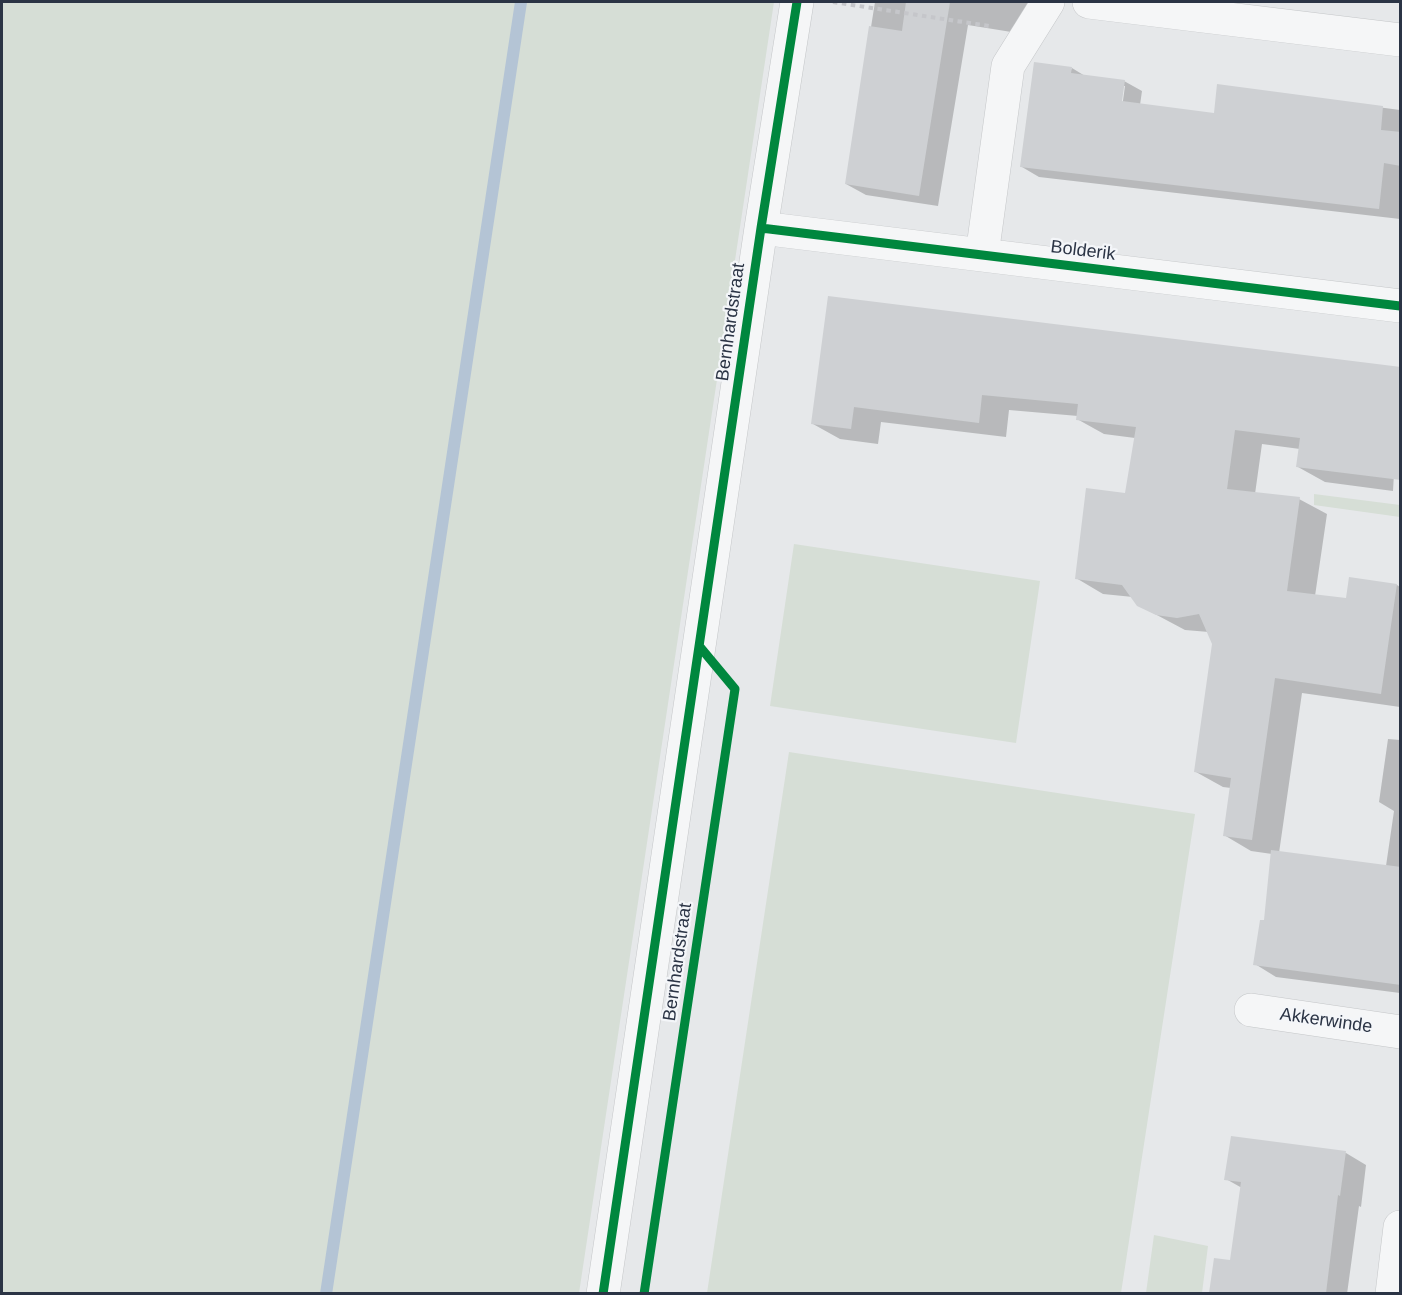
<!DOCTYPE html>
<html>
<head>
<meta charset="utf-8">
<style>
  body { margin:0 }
  #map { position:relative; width:1402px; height:1295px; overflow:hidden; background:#e6e8ea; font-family:Arial,sans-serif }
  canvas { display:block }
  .frame { position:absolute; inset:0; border:3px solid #2b3445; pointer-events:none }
</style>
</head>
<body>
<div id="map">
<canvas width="1402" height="1295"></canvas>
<div class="frame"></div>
</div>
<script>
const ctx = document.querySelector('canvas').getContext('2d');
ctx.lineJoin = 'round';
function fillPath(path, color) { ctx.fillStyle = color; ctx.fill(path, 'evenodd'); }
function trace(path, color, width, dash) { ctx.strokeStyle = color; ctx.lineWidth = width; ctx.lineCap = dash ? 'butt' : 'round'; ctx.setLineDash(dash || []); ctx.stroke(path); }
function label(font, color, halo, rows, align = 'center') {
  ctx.font = font + ' Arial,sans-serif'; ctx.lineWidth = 4.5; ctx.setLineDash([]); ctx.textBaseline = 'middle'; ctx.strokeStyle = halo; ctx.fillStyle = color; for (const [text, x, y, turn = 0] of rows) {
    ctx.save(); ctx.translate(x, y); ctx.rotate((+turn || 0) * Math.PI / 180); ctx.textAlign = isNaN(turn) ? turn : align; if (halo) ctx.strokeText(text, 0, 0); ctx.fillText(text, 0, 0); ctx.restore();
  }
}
fillPath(new Path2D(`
  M 2,2 L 774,2 L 579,1293 L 2,1293 Z
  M 1314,494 L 1400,505 L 1400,517 L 1314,505 Z
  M 794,544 L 1040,581 L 1016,743 L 770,706 Z
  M 789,752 L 1195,814 L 1121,1293 L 707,1293 Z
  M 1154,1235 L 1208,1246 L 1202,1293 L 1146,1293 Z`), '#d6ded6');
fillPath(new Path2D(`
  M 875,2 L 1035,2 L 1030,35 L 968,25 L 938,206 L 866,195 L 846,184 Z
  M 1072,68 L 1085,76 L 1124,81 L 1142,91 L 1140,105 L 1215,114 L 1219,86 L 1400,110 L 1400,219 L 1039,177 L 1022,167 ZM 1122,86 L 1125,86 L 1122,108 L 1119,108 Z
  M 829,297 L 1400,369 L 1393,491 L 1325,482 L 1298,467 L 1300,449 L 1262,444 L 1255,494 L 1299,499 L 1327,514 L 1315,596 L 1348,600 L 1397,585 L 1400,587 L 1400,707 L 1302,693 L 1279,853 L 1386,866 L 1394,811 L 1379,802 L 1388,739 L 1400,740 L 1400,993 L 1276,977 L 1255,964 L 1265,922 L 1272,854 L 1251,851 L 1224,835 L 1231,788 L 1223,787 L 1196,772 L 1214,644 L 1209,632 L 1185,630 L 1138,605 L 1133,597 L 1103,594 L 1076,578 L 1127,495 L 1135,438 L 1104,434 L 1077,419 L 1078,416 L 1009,410 L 1006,437 L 881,422 L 878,444 L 840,439 L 813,424 Z
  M 1346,1153 L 1366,1165 L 1361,1207 L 1359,1206 L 1347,1294 L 1211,1294 L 1216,1259 L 1231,1262 L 1242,1188 L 1226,1179 Z`), '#0003');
trace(new Path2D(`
  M 326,1294 L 521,2`), '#b4c4d5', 12);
fillPath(new Path2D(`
  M 906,2 L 950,2 L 919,196 L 845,184 L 869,26 L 902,31 Z
  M 1034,62 L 1072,67 L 1071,73 L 1125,80 L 1122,101 L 1214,113 L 1217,84 L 1383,106 L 1381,130 L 1401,132 L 1401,166 L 1384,163 L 1379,209 L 1020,167 Z
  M 828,296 L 1401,367 L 1401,480 L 1296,467 L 1300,438 L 1235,430 L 1227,489 L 1300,497 L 1287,591 L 1346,598 L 1349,577 L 1397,584 L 1381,694 L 1275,678 L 1252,840 L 1223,836 L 1231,778 L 1194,772 L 1212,644 L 1199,614 L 1177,618 L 1156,615 L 1137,606 L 1122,585 L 1075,579 L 1086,488 L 1125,493 L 1136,427 L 1076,420 L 1078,404 L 982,395 L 979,423 L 854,407 L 851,429 L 811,424 Z
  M 1271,850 L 1401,867 L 1401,985 L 1253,965 L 1260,920 L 1264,920 Z
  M 1231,1136 L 1346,1151 L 1340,1196 L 1338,1195 L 1326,1293 L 1209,1293 L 1214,1258 L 1230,1260 L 1241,1182 L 1224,1180 Z`), '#ced0d3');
const minor = new Path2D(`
  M 1089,2 L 1400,40
  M 761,228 L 1400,306
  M 982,255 L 1008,66 L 1048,2
  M 1251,1010 L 1400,1032
  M 603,1294 L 761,228 L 797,2
  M 1392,1294 L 1400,1227`);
trace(minor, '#c4c6c8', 34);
trace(new Path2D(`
  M 833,2 L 989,26`), '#c5c6ca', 4, [4.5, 4.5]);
trace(minor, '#f5f6f7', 33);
trace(new Path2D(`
  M 761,228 L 1400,306
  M 603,1294 L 761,228 L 797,2
  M 644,1294 L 735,689 L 700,647`), '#00873e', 9);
label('18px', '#2b3445', '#f4f6f9', [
  ["Bolderik",1083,251,7],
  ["Bernhardstraat",731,322,-82],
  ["Bernhardstraat",678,962,-82],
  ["Akkerwinde",1326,1021,8]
]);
</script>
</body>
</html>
